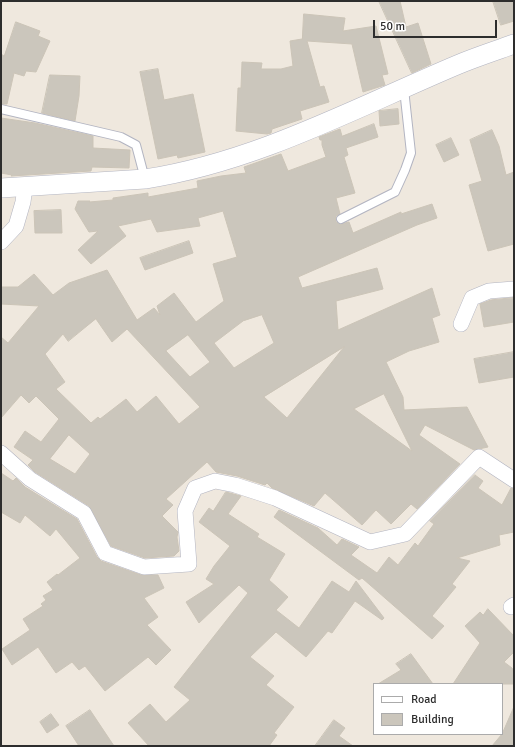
<!DOCTYPE html>
<html>
<head>
<meta charset="utf-8">
<style>
	body { margin:0 }
	#map { position:relative; width:515px; height:747px; overflow:hidden; background:#efe8de; font-family:Signika,sans-serif }
	canvas { display:block }
	.frame { position:absolute; inset:0; border:2px solid #2d2d2d; pointer-events:none }
	.legend { position:absolute; left:373px; top:683px; width:130px; height:52px; box-sizing:border-box; background:#fff; border:1px solid #ababab; margin:0; padding:5px 7px; list-style:none; font-size:12px; color:#2d2d2d }
	.legend li { display:flex; align-items:center; gap:8px; height:20px }
	.legend b { width:20px; border:1px solid #ababab }
	.scale { position:absolute; left:373px; top:20px; width:124px; height:18px; box-sizing:border-box; border:2px solid #2d2d2d; border-top:0; padding-left:5px; font-size:12px; line-height:14px; white-space:nowrap; color:#2d2d2d; -webkit-text-stroke:3px #fff; paint-order:stroke }
</style>
</head>
<body>
<div id="map">
<canvas width="515" height="747"></canvas>
<div class="frame"></div>
<ul class="legend">
<li><b style="height:5px;background:#fff"></b>Road</li>
<li><b style="height:11px;background:#cbc6bc"></b>Building</li>
</ul>
<div class="scale">50 m</div>
</div>
<script>
const ctx = document.querySelector('canvas').getContext('2d');
ctx.lineJoin = 'round';
function paint(path, color) { ctx.fillStyle = color; ctx.fill(path, 'evenodd'); }
function strokePath(path, color, width, dash) { ctx.strokeStyle = color; ctx.lineWidth = width; ctx.lineCap = dash ? 'butt' : 'round'; ctx.setLineDash(dash || []); ctx.stroke(path); }
const building = new Path2D(`
	M379,1H400L406,27L418,23L431,64L412,73Z
	M493,1H514V21L501,25Z
	M304,14L345,18L343,31L376,26L388,74L382,75L385,85L363,92L352,44L307,41L320,87L324,86L329,102L300,111L302,119L272,129L271,133L267,134L236,131L238,88H241L242,62L262,63L261,69H281L293,66L290,41L302,39Z
	M16,22L40,31L38,36L50,41L36,72L26,71L24,76L14,73L7,104H1V54L4,56Z
	M158,69L164,100L193,94L205,152L178,158L177,155L158,159L140,72Z
	M50,75L80,76L79,96L75,121L42,113Z
	M398,109L399,124L380,126L379,111Z
	M1,118L35,123L93,136V148L130,150L129,168L92,167L91,171L11,176L12,175L1,173Z
	M374,124L378,137L346,148L348,155L344,157L355,193L336,198L340,214L336,216V222L341,224L349,222L353,233L401,212V214L432,204L437,218L417,225L298,277L302,288L377,268L383,289L336,301L338,330L432,288L440,315L432,318L439,342L409,351L386,362L403,397L404,410L467,407L488,447L474,450L425,425L419,435L460,464L417,509L411,504L391,524L376,510L362,525L325,493L314,506L272,488L267,483L265,485L237,476L216,472L207,462L166,499L173,505L162,516L178,532L177,537L179,551L174,556L145,558L111,546L89,506L35,472L28,465L33,460L14,447L25,431L41,442L59,419L36,396L29,403L21,395L1,418V337L8,343L39,306L1,304V287H18L34,274L53,295L69,283L107,270L137,320L154,308L160,315L157,306L174,293L196,322L224,301L213,264L237,257L223,211L198,218L200,226L157,232L151,219L118,226L126,236L91,264L78,250L98,231L89,232L75,209L78,201H90L89,202L113,200V198L148,193V197L198,188L197,181L221,176L246,173L244,167L281,154L288,171L326,157L322,145V140H320L319,137L340,129L342,136ZM262,315L274,343L234,368L214,343L243,321ZM96,319L112,342L127,329L200,407L179,424L156,396L137,412L126,399L100,419L98,417L91,423L56,389L65,382L45,354L63,334L68,341ZM188,335L210,362L190,377L166,351ZM344,347L287,418L264,397ZM384,394L411,449L412,451L354,409ZM69,435L90,454L75,474L50,459Z
	M492,130L499,146L506,175L514,172V244L488,251L469,185L482,181L470,140Z
	M451,138L459,155L444,162L436,145Z
	M61,210L62,233H35L34,211Z
	M189,241L193,253L145,270L140,258Z
	M514,298V322L484,327L480,304L491,300Z
	M514,352V377L479,383L474,359Z
	M1,473L13,481L16,478L25,487L77,519L97,557L101,561L141,575H158L164,588L144,598L158,617L147,625L171,650L156,665L148,657L105,691L85,666L79,670L72,662L56,673L38,647L12,665L2,649L30,630L23,619L43,606L41,604L46,600L43,596L53,590L47,582L57,574L58,575L80,558L56,529L50,536L25,515L20,523L1,512Z
	M475,475L483,481L478,488L502,505L511,488L514,489V532L499,535L500,545L457,558L470,561L452,584L456,587L432,616L444,626L432,639L362,578L359,580L274,517L279,510L318,528L337,545L342,539L359,547L351,555L377,573L389,557L398,565L415,543L418,546L434,524L430,521Z
	M226,492L241,496L228,514L259,534L257,537L285,554L269,580L288,597L276,610L299,628L332,581L349,592L356,581L384,618L382,620L355,601L332,633L328,631L306,657L276,632L250,657L274,676L266,685L294,707L274,733L277,735L269,746H149L128,723L150,704L166,722L190,700L174,687L248,593L239,585L199,623L186,602L214,584L206,579L214,566L230,546L199,522L209,508L213,511Z
	M488,609L514,636V652L504,662L512,668L514,672V684H453L480,643L465,626L480,612L483,615Z
	M411,654L433,684H378L401,670L396,664Z
	M514,707V746H492L502,734Z
	M90,710L114,746H79L66,726Z
	M51,714L59,725L47,733L40,722Z
	M334,720L345,728L339,736L353,746H315Z`);
const service = new Path2D(`
	M1,109L121,137L136,145L145,179
	M341,219L395,192L405,170L411,153L404,89`);
const minor = new Path2D(`
	M1,242L16,226L23,202L25,187
	M461,324L472,298L489,291L514,289
	M1,453L30,479L84,513L105,553L144,567L189,564L185,511L195,488L215,481L235,485L275,498L370,542L405,534L479,457L514,480
	M511,607L514,605`);
const tertiary = new Path2D(`
	M1,188L145,179C256,162 355,108 457,65C476,57 495,51 514,44`);
paint(building, '#cbc6bc');
strokePath(building, '#cbc4b7', 1);
strokePath(service, '#b2b4c1', 10);
strokePath(minor, '#b2b4c1', 16);
strokePath(tertiary, '#b2b4c1', 20);
strokePath(service, '#fff', 8);
strokePath(minor, '#fff', 15);
strokePath(tertiary, '#fff', 19);
</script>
</body>
</html>
